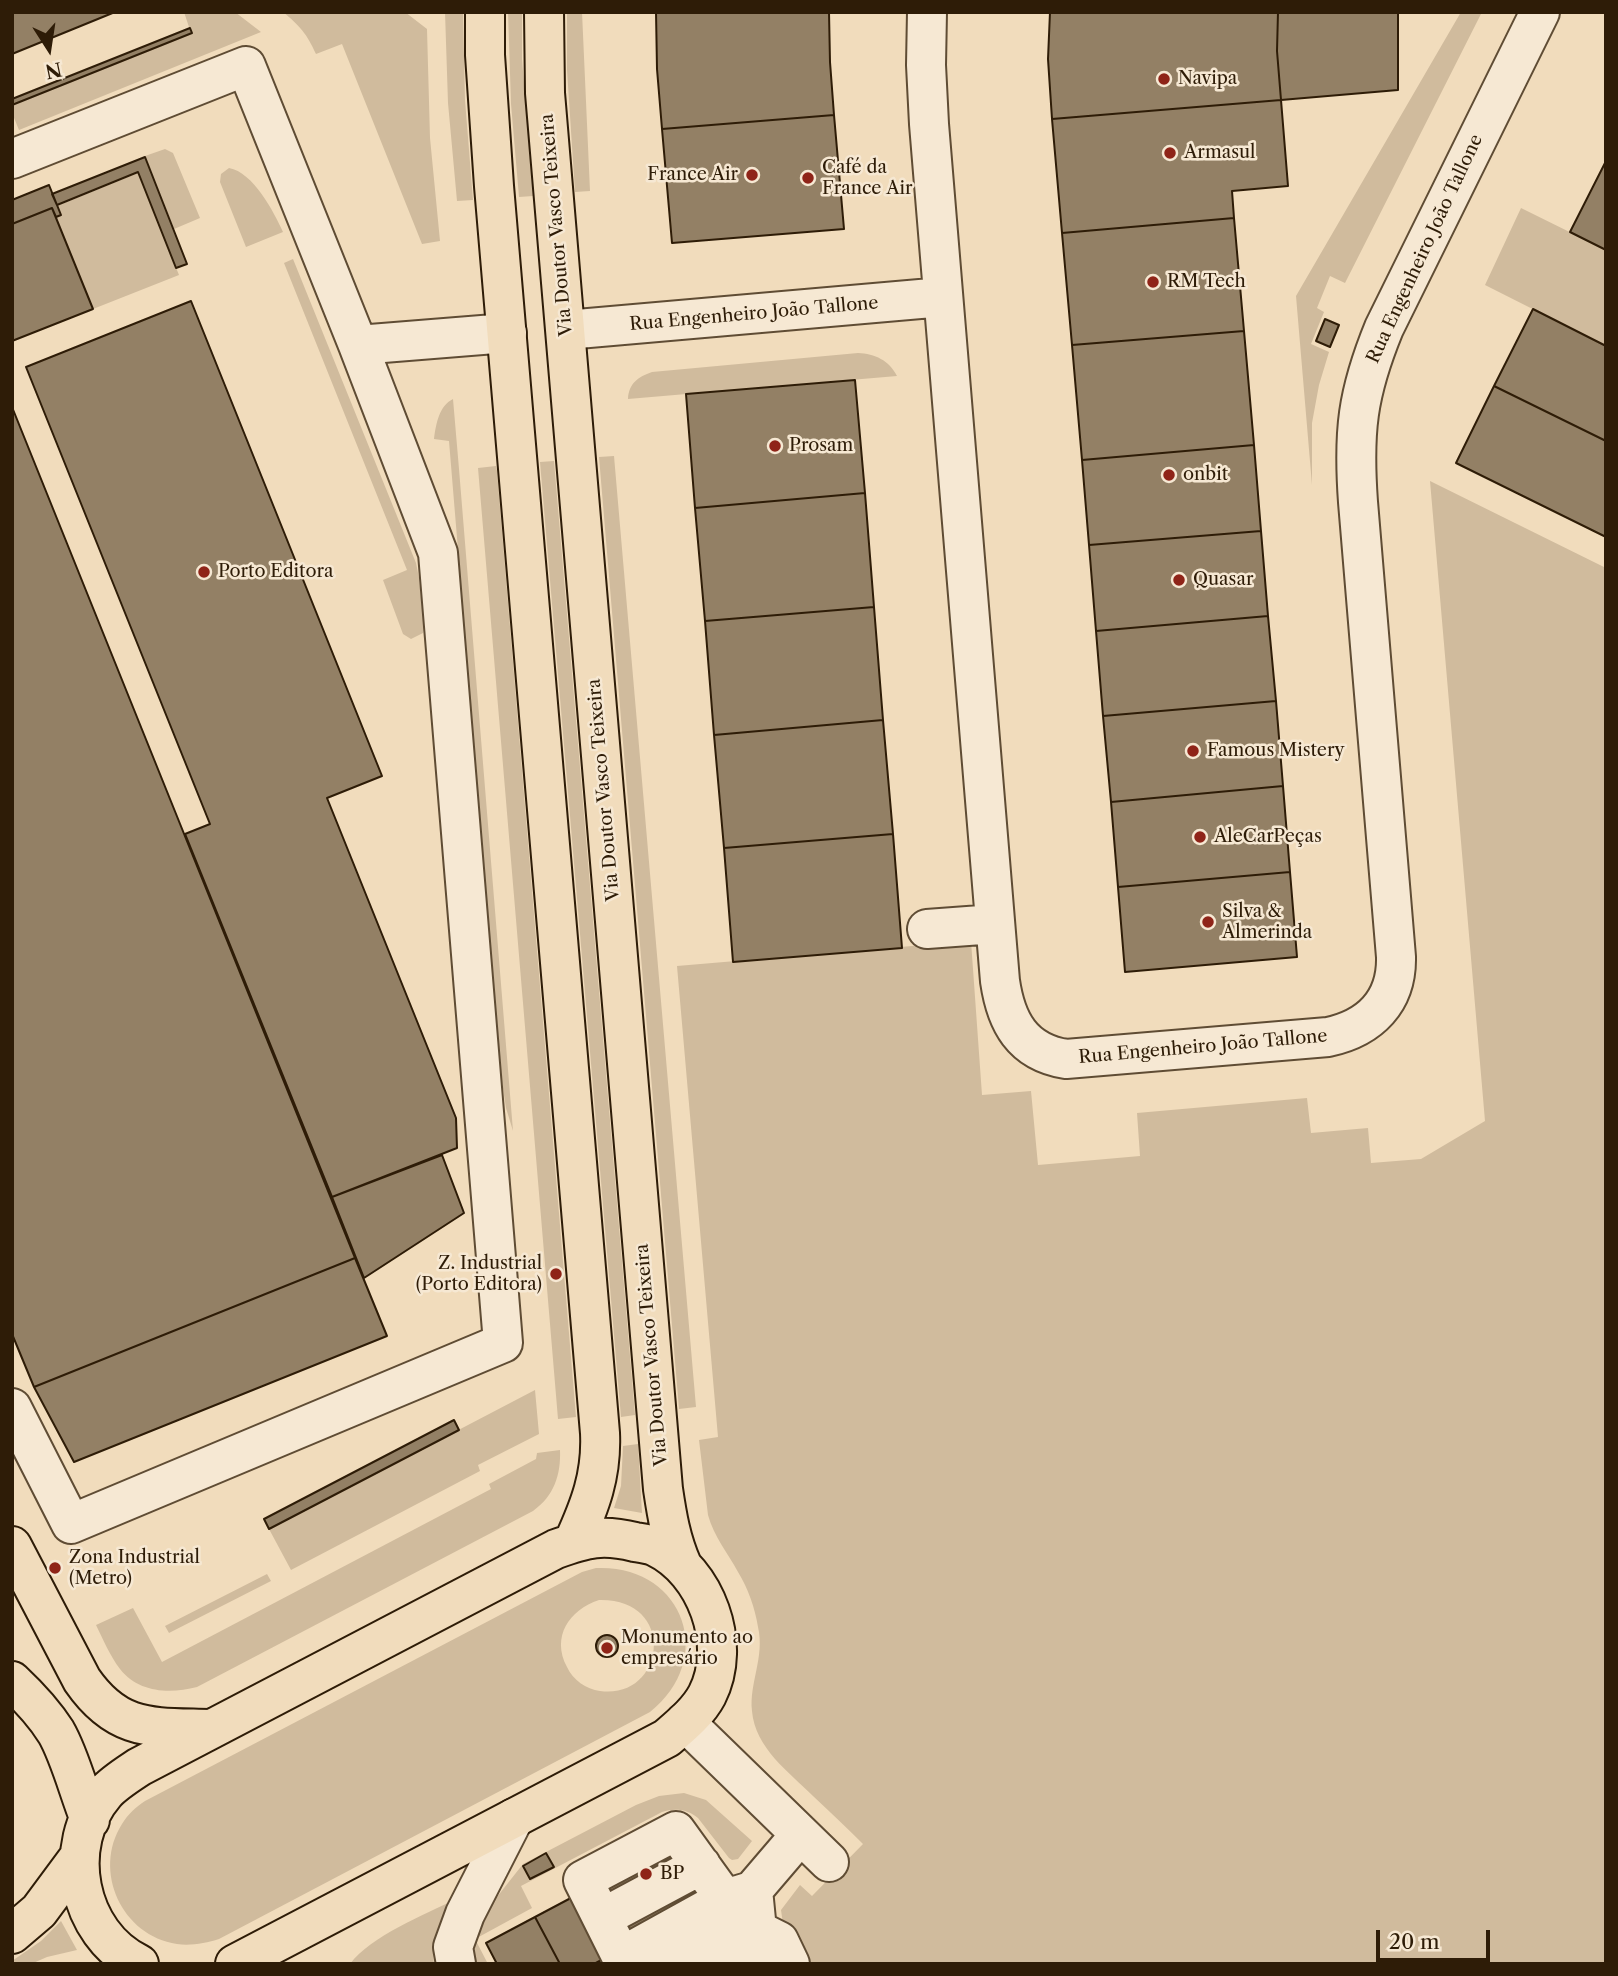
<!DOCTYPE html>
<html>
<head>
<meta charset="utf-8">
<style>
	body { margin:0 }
	#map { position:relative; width:1618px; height:1976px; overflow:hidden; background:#f1dcbc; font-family:"Libre Caslon Text",serif }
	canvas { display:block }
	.frame { position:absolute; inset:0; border:14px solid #2e1c07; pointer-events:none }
	.north { position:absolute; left:14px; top:14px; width:70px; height:70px; -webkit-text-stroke:5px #f6e8d3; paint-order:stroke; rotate:168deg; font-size:19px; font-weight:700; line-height:28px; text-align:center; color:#2e1c07 }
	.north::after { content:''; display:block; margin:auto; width:24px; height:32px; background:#2e1c07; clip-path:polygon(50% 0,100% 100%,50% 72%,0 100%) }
	.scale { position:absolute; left:1376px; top:1930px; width:114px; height:32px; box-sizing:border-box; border:4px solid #2e1c07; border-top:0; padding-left:9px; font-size:21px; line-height:24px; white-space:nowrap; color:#2e1c07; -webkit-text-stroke:5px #f6e8d3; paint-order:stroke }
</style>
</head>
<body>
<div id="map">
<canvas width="1618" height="1976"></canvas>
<div class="frame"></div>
<div class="north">N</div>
<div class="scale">20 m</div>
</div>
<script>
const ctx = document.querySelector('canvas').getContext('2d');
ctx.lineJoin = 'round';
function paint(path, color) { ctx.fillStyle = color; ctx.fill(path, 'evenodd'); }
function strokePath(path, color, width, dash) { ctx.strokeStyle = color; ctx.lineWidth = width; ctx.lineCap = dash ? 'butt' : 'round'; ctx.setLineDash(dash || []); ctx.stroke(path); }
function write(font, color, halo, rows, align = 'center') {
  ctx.font = font + ' "Libre Caslon Text",serif'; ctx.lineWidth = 5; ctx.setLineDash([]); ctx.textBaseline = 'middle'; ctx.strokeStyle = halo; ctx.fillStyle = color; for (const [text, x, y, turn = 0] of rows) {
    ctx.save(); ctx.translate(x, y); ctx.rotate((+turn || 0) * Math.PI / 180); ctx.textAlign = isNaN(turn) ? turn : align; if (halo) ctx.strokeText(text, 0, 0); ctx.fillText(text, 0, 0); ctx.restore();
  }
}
const green = new Path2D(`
	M184,12H235L261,32L19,130L12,113V105L191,33Z
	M283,12H405L427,29L430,138L440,241L422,244L342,44L316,54C307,34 300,26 283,12Z
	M445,12H463L465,100L473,200L457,201L448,103Z
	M508,12H522V59L533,196L519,197L511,104Z
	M567,12H582L590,191L575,192L567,70Z
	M1461,12H1482L1345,283L1330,276L1317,308L1324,312L1311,344L1329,352L1319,385L1312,423V485L1296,296Z
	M165,149L173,153L200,218L174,229L145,156Z
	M229,168C253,172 274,212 283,232L246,247L220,182L221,174Z
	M138,173L179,275L93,309L52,208Z
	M1521,208L1606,250V346L1485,285Z
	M293,259L416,563L419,578L424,628L423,633L411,639L403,634L383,580L407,570L284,263Z
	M858,353C875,354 889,360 897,376L628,399C629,383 638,377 652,372Z
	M453,399L459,469L513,1131L506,1108L502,1082L449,441L434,439C436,424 439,406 453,399Z
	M614,456L696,1407L679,1409L599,457Z
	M554,461L635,1415L621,1417L540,462Z
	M496,466L497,471L576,1417L558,1419L478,468Z
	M1430,481L1606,568V1964H803L783,1924L781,1910L800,1885L812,1896L863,1844C847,1828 830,1812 813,1796C789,1772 755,1748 752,1711C749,1683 765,1657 758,1627C755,1608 748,1588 738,1572C728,1553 714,1537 708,1515L699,1440L718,1437L677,966L971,941L982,1095L1031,1091L1038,1165L1140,1156L1137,1113L1307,1098L1311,1133L1368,1128L1371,1163L1421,1159L1485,1121Z
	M535,1390L539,1434L478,1465L480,1471L291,1570L269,1529Z
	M638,1444L642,1513L614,1508L621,1486L623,1446Z
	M560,1450C561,1475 554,1496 533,1511L197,1687C170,1694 139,1693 120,1669C110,1656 103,1639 96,1625L133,1608L162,1662L491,1489L489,1484L536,1459L537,1453Z
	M596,1568C683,1564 718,1658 650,1712L219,1939C206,1943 191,1946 177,1944C122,1936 92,1871 122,1824C128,1814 136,1807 145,1801L582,1572ZM599,1600C678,1598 666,1700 600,1691C586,1689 573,1680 567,1667C551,1637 569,1610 599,1600Z
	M267,1574L271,1581L169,1633L165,1626Z
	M684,1793L706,1800L752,1841L738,1859L732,1860L729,1858L698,1818C687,1809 675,1808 662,1812L521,1886L532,1908L475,1939L488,1964H476L474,1950L478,1929L489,1907L523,1864L636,1805L659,1796ZM547,1853L554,1867L529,1879L523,1866Z
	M456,1899C442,1920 431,1938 434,1964H350C371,1936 424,1915 456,1899Z
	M61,1921L77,1950L47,1957L31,1964H12V1961L41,1941Z`);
const building = new Path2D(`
	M12,12H115L12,54Z
	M656,12H829L830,62L834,115L662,129L657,69Z
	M1050,12H1278L1277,51L1281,100L1052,119L1048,59Z
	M1278,12H1398V90L1281,100L1277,51Z
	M190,28L192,33L12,105V99Z
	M1281,100L1288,186L1232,191L1234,218L1062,233L1052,119Z
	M834,115L844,229L672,243L662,129Z
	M145,157L187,264L176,268L138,172L57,205L52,194Z
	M1606,161V250L1570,232Z
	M49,185L61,215L56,217L52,208L12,224V200Z
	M52,208L93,309L12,341V224Z
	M1234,218L1244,331L1072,345L1062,233Z
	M191,301L382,776L327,798L456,1118L457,1148L332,1197L185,834L210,824L26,367Z
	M1533,309L1606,346V441L1494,386Z
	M1325,319L1339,325L1330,347L1316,341Z
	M1244,331L1254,445L1082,460L1072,345Z
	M855,380L865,493L695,508L686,394Z
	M1494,386L1606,441V537L1456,463Z
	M12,407L355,1258L34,1387L12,1334Z
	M1254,445L1261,531L1089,545L1082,460Z
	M865,493L874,607L705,621L695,508Z
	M1261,531L1268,616L1096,631L1089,545Z
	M874,607L883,720L714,735L705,621Z
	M1268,616L1276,701L1103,716L1096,631Z
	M1276,701L1283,786L1111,802L1103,716Z
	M883,720L893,834L724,848L714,735Z
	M1283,786L1290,872L1118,887L1111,802Z
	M893,834L902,948L733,962L724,848Z
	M1290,872L1297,957L1125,972L1118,887Z
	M442,1155L464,1213L364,1278L332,1197Z
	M355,1258L387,1336L74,1462L34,1387Z
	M454,1420L459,1430L269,1529L264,1519Z
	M596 1646a11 11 0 1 1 22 0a11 11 0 1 1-22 0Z
	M653,1830L717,1950L691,1964H644L633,1943L594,1964H560L535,1917L601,1882Z
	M546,1853L554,1867L530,1879L523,1866Z
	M535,1917L560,1964H497L486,1943Z`);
const minor = new Path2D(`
	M927,12L926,65L929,124L1000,981C1006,1022 1022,1052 1066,1059L1328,1037C1370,1028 1397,1001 1396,957L1358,502C1353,432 1357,394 1384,328L1540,12
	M12,159L246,66L358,345L438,553L503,1343L71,1524L12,1408
	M566,330L943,297
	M358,345L507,333
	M927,929L995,924
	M685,1722L829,1862
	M602,1918L701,1865
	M756,1955L754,1952L757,1930L779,1941L790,1964
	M622,1956L725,1899L748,1892
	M456,1964L453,1947L465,1914L514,1818
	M625,1964L583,1880L676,1831L725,1899
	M668,1964L735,1927
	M713,1964L728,1956L757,1930L753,1890L800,1835`);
const major = new Path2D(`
	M485,12V55L494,186L600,1433C602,1475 590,1506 573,1543
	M544,12L545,93L663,1489C667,1516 671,1540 682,1565
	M12,1546L82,1680C118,1732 152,1727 210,1729
	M12,1681C28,1696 44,1713 56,1732C70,1756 79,1793 90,1820
	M12,1934L39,1911L79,1857
	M139,1964C77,1934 60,1845 105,1793C114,1783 127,1775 139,1767L556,1549C587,1538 602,1534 635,1542C641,1543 650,1544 656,1547C706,1571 733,1644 707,1695C698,1712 682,1725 667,1738L235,1964`);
const markers = [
	[1164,79,7,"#8f2418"],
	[1170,153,7,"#8f2418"],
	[752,175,7,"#8f2418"],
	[808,178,7,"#8f2418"],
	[1153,282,7,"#8f2418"],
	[775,446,7,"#8f2418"],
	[1169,475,7,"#8f2418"],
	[204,572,7,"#8f2418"],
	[1179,580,7,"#8f2418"],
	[1193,751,7,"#8f2418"],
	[1200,837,7,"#8f2418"],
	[1208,922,7,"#8f2418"],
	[556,1274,7,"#8f2418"],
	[55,1568,7,"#8f2418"],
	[607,1648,7,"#8f2418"],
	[646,1874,7,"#8f2418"]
];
const poiNames = [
	["Navipa",1178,79],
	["Armasul",1184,153],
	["Café da",822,168],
	["France Air",822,189],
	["France Air",738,175,"right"],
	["RM Tech",1167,282],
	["Prosam",789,446],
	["onbit",1183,475],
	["Porto Editora",218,572],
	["Quasar",1193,580],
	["Famous Mistery",1207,751],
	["AleCarPeças",1214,837],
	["Silva &",1222,912],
	["Almerinda",1222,933],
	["Z. Industrial",542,1264,"right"],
	["(Porto Editora)",542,1285,"right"],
	["Zona Industrial",69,1558],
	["(Metro)",69,1579],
	["Monumento ao",621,1638],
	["empresário",621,1659],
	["BP",660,1874]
];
const streetNames = [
	["Via Doutor Vasco Teixeira",557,225,-95],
	["Rua Engenheiro João Tallone",1425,249,-65],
	["Rua Engenheiro João Tallone",754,314,-5],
	["Via Doutor Vasco Teixeira",604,790,-95],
	["Rua Engenheiro João Tallone",1203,1047,-5],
	["Via Doutor Vasco Teixeira",652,1355,-95]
];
paint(green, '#d0bb9d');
paint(building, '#938065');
strokePath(building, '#2e1c07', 2);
strokePath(minor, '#5f4c34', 42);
strokePath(major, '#2e1c07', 42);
strokePath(minor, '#f6e8d3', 38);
strokePath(major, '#f1dcbc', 38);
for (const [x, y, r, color] of markers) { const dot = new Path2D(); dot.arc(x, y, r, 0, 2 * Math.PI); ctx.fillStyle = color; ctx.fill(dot); strokePath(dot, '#f6e8d3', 2.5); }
write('18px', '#2e1c07', '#f6e8d3', poiNames, 'left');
write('18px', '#2e1c07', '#f6e8d3', streetNames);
</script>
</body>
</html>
